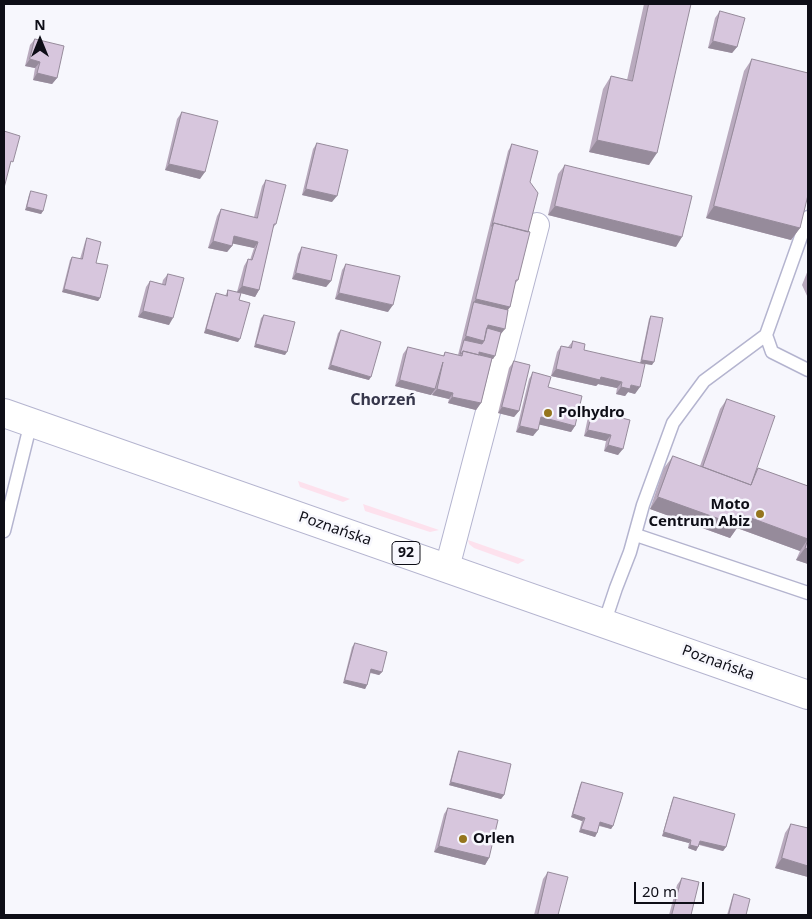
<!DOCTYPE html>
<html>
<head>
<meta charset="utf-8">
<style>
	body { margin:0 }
	#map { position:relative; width:812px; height:919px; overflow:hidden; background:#f7f7fd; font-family:"Noto Sans",sans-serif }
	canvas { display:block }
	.frame { position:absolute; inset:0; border:5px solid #0e0e17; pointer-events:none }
	.north { position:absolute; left:15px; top:15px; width:50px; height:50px; -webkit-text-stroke:4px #f7f7fd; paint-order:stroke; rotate:0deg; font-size:14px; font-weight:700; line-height:20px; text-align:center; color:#0e0e17 }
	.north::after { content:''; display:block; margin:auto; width:18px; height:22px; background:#0e0e17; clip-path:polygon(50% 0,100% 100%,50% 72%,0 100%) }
	.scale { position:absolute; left:634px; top:882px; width:70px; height:22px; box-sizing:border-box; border:2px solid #0e0e17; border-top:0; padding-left:6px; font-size:15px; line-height:18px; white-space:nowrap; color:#0e0e17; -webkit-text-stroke:4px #f7f7fd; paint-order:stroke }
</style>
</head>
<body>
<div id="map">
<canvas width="812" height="919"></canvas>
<div class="frame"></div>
<div class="north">N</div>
<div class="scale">20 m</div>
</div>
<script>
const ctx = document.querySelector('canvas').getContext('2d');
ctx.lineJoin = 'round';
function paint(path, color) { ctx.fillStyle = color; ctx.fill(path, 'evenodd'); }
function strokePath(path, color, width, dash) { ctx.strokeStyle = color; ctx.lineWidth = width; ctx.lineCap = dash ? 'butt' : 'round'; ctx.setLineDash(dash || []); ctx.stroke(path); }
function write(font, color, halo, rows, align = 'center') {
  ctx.font = font + ' "Noto Sans",sans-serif'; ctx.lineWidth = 5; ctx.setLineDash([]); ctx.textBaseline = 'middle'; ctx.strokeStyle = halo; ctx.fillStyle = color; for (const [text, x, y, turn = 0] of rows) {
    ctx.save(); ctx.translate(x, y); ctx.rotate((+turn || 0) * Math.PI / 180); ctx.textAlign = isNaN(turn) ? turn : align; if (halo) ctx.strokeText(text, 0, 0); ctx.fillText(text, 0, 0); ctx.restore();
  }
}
const green = new Path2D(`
	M298,481L350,499L343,502L300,487Z
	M363,504L439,530L430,532L365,511Z
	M468,540L525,560L518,564L474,548L469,544Z`);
const service = new Path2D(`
	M808,217L766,335L772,352L808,370
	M4,531L31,422
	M636,535L808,593
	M604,624L616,588L630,552L643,505L673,423L704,381L766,335`);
const minor = new Path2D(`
	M447,568L537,225`);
const primary = new Path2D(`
	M4,413L808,695`);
const wall = new Path2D(`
	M644,4H691L649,165L589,152L603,89L611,76L627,80Z
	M720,11L737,47L732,53L708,48L715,18Z
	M35,39L57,78L52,84L33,80L35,68L25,66L30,45Z
	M752,59L800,228L791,240L706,218L744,71Z
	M182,112L200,179L165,170L177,119Z
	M317,143L332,202L302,195L313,149Z
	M512,144L530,182L528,232L518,280L515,284L510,307L508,310L493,359H492L481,403L476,410L448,403L449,399L432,395L433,393L431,395L395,386L403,354L408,347L443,356L445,352L458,355L508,151Z
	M565,165L676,247L548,215L558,174Z
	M266,180L276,224L273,228L259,290L255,297L241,293L239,300L238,342L204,333L214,297L216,293L225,296L228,290L237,292L244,266L248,259L250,260L254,248L233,243L232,246L227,252L208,248L217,216L221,209L254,217L262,186Z
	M31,191L43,211L41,214L25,210L29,195Z
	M87,238L96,263L100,298L98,301L62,292L70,260L72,257L80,259L85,242Z
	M302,247L331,281L326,287L292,279L298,254Z
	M346,264L388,312L335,299L342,270Z
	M808,270V298L802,285Z
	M168,274L169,325L138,317L146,287L150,281L162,284L163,280Z
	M264,315L285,355L254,347L261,318Z
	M651,316L652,365L640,363L649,319Z
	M341,330L369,380L328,369L338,333Z
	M573,341L584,350L635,394L628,392L625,396L616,394L617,388L598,384L596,386L551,376L557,352L561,346L568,347Z
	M514,361L519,411L514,417L498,413L509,368Z
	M533,372L548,387L575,426L571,432L539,424L533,436L516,432L529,379Z
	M727,399L756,470L758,468L808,486V564L796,560L800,551L737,528L730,538L650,509L664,468L673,456L700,466L720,409Z
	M593,411L630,420L618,455L604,451L606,441L584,436L588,417Z
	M355,643L382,672L379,675L370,673L367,685L365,689L343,683L352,647Z
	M459,751L504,795L501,799L449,785L457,754Z
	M582,782L613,826L611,829L599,826L597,833L595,837L579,832L582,821L571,817L580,785Z
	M674,797L726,847L723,851L699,845L696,851L688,848L689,843L662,836L672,801Z
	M448,808L489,858L485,865L434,852L444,814Z
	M791,824L808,828V877L775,868L785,833Z
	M548,872L558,915H534L543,879Z
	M682,878L691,915H669L677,885Z
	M734,894L746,915H727L732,898Z`);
const shadedWall = new Path2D(`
	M713,41L737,47L732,53L708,48Z
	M30,59L40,62L35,68L25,66Z
	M37,73L57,78L52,84L33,80Z
	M597,140L657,153L649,165L589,152Z
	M169,164L205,172L200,179L165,170Z
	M306,189L337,196L332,202L302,195Z
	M555,206L682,237L676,247L548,215Z
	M714,206L800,228L791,240L706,218Z
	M27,207L43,211L41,214L25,210Z
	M234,236L258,242L254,248L230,243Z
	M213,241L232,246L227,252L208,248Z
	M296,273L331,281L326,287L292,279Z
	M242,286L259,290L255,297L237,292Z
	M64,289L100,298L98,301L62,292Z
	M339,293L393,305L388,312L335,299Z
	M476,299L510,307L503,316L474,302Z
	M143,311L173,318L169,325L138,317Z
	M488,325L505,329L500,335L485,331Z
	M206,329L240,339L238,342L204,333Z
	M466,336L484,341L479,347L464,340Z
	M256,344L287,352L285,355L254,347Z
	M479,352L495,356L493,359L477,355Z
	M642,360L654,362L652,365L640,363Z
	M331,365L371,377L369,380L328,369Z
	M556,369L601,377L622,382L617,388L598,384L596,386L551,376Z
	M400,380L435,389L431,395L395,386Z
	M631,385L640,387L635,394L628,392L625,396L616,394L621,387Z
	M437,389L453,393L449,399L432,395Z
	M452,397L481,403L476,410L448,403Z
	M502,407L519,411L514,417L498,413Z
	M541,417L575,426L571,432L537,424Z
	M520,426L538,430L533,436L516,432Z
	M588,430L611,435L606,441L584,436Z
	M608,445L623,449L618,455L604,451Z
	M658,497L743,515L808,539L800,551L737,528L730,538L650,509Z
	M805,548L808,549V564L796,560Z
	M371,669L382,672L379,675L369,672Z
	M345,680L367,685L365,689L343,683Z
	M451,782L504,795L501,799L449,785Z
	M573,814L585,818L582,821L571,817Z
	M600,822L613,826L611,829L598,825Z
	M581,829L597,833L595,837L579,832Z
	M664,832L691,840L689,843L662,836Z
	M700,841L726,847L723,851L698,844Z
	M690,845L698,847L696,851L688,848Z
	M439,846L489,858L485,865L434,852Z
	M782,858L808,866V877L775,868Z`);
const building = new Path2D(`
	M649,4H691L657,153L597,140L611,76L632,81Z
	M720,11L745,18L737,47L713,41Z
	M35,39L64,46L57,78L37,73L40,62L30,59Z
	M752,59L808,73V195L800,228L714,206Z
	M182,112L218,121L205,172L169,164Z
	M4,131L20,136L13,162L11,161L4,188Z
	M317,143L348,150L337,196L306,189Z
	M512,144L538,151L530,182L538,193L528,232L494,223L492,226Z
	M565,165L692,196L682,237L555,206Z
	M266,180L286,185L276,224H274L259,290L242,286L248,259L252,260L258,242L234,236L232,246L213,241L221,209L257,218Z
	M31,191L47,195L43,211L27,207Z
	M494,223L530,232L518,280H516L510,307L476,299Z
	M87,238L101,242L96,263L108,265L100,298L64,289L72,257L82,259Z
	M302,247L337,255L331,281L296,273Z
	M346,264L400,276L393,305L339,293Z
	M168,274L184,278L173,318L143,311L150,281L165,285Z
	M228,290L241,293L239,300L250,303L240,339L206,329L216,293L227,296Z
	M474,302L508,310L505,329L488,325L484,341L466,336Z
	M264,315L295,322L287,352L256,344Z
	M651,316L663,318L654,362L642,360Z
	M487,328L501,332L495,356L479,352V355L463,351L461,354H460L464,340L482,344L484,341Z
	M341,330L381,342L371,377L331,365Z
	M573,341L585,344L584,350L645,364L640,387L631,385L630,389L621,387L622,382L601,377L600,380L556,369L561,346L571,348Z
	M408,347L444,356L445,352L462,356L463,351L492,358L481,403L452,397L453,393L437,389L443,362L435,389L400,380Z
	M514,361L530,365L519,411L502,407Z
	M533,372L551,377L548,387L582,396L575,426L541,417L538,430L520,426Z
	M727,399L775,416L751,485L703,467Z
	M593,411L630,420L623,449L608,445L611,435L588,430Z
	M673,456L751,485L758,468L808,486V549L805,548L808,539L743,515L739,526L658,497Z
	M355,643L387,652L382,672L371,669L367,685L345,680Z
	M459,751L511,764L504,795L451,782Z
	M582,782L623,793L613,826L600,822L597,833L581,829L585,818L573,814Z
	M674,797L735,814L726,847L700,841L698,847L690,845L691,840L664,832Z
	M448,808L498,820L489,858L439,846Z
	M791,824L808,828V866L782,858Z
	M548,872L568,877L558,915H538Z
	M682,878L699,882L691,915H672Z
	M734,894L750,899L746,915H729Z`);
const markers = [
	[548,413,5,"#95751d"],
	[760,514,5,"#95751d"],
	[463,839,5,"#95751d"]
];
const shields = [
	[406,553,28]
];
const shieldNames = [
	["92",406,553]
];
const poiNames = [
	["Polhydro",558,413],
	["Moto",750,505,"right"],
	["Centrum Abiz",750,522,"right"],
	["Orlen",473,839]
];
const streetNames = [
	["Poznańska",335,529,19],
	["Poznańska",718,663,20]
];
const neighbourhoodNames = [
	["Chorzeń",383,400]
];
paint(green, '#fde1ed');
strokePath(service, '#b4b4cf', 15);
strokePath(minor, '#b4b4cf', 26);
strokePath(primary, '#b4b4cf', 30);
strokePath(service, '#fff', 12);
strokePath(minor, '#fff', 24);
strokePath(primary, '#fff', 28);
paint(wall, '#b9aabe');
paint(shadedWall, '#968b9b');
paint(building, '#d7c6dd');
strokePath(building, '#968b9b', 1);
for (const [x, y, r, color] of markers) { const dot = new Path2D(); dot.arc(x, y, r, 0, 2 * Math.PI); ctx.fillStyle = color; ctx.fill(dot); strokePath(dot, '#f7f7fd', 2); }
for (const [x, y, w] of shields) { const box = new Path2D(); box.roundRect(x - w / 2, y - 11.5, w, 23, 4); ctx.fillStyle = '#f7f7fd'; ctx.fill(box); strokePath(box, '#0e0e17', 1); }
write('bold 14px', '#0e0e17', null, shieldNames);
write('bold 15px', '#0e0e17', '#f7f7fd', poiNames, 'left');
write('15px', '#0e0e17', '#f7f7fd', streetNames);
write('bold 16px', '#36364b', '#f7f7fd', neighbourhoodNames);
</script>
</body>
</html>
